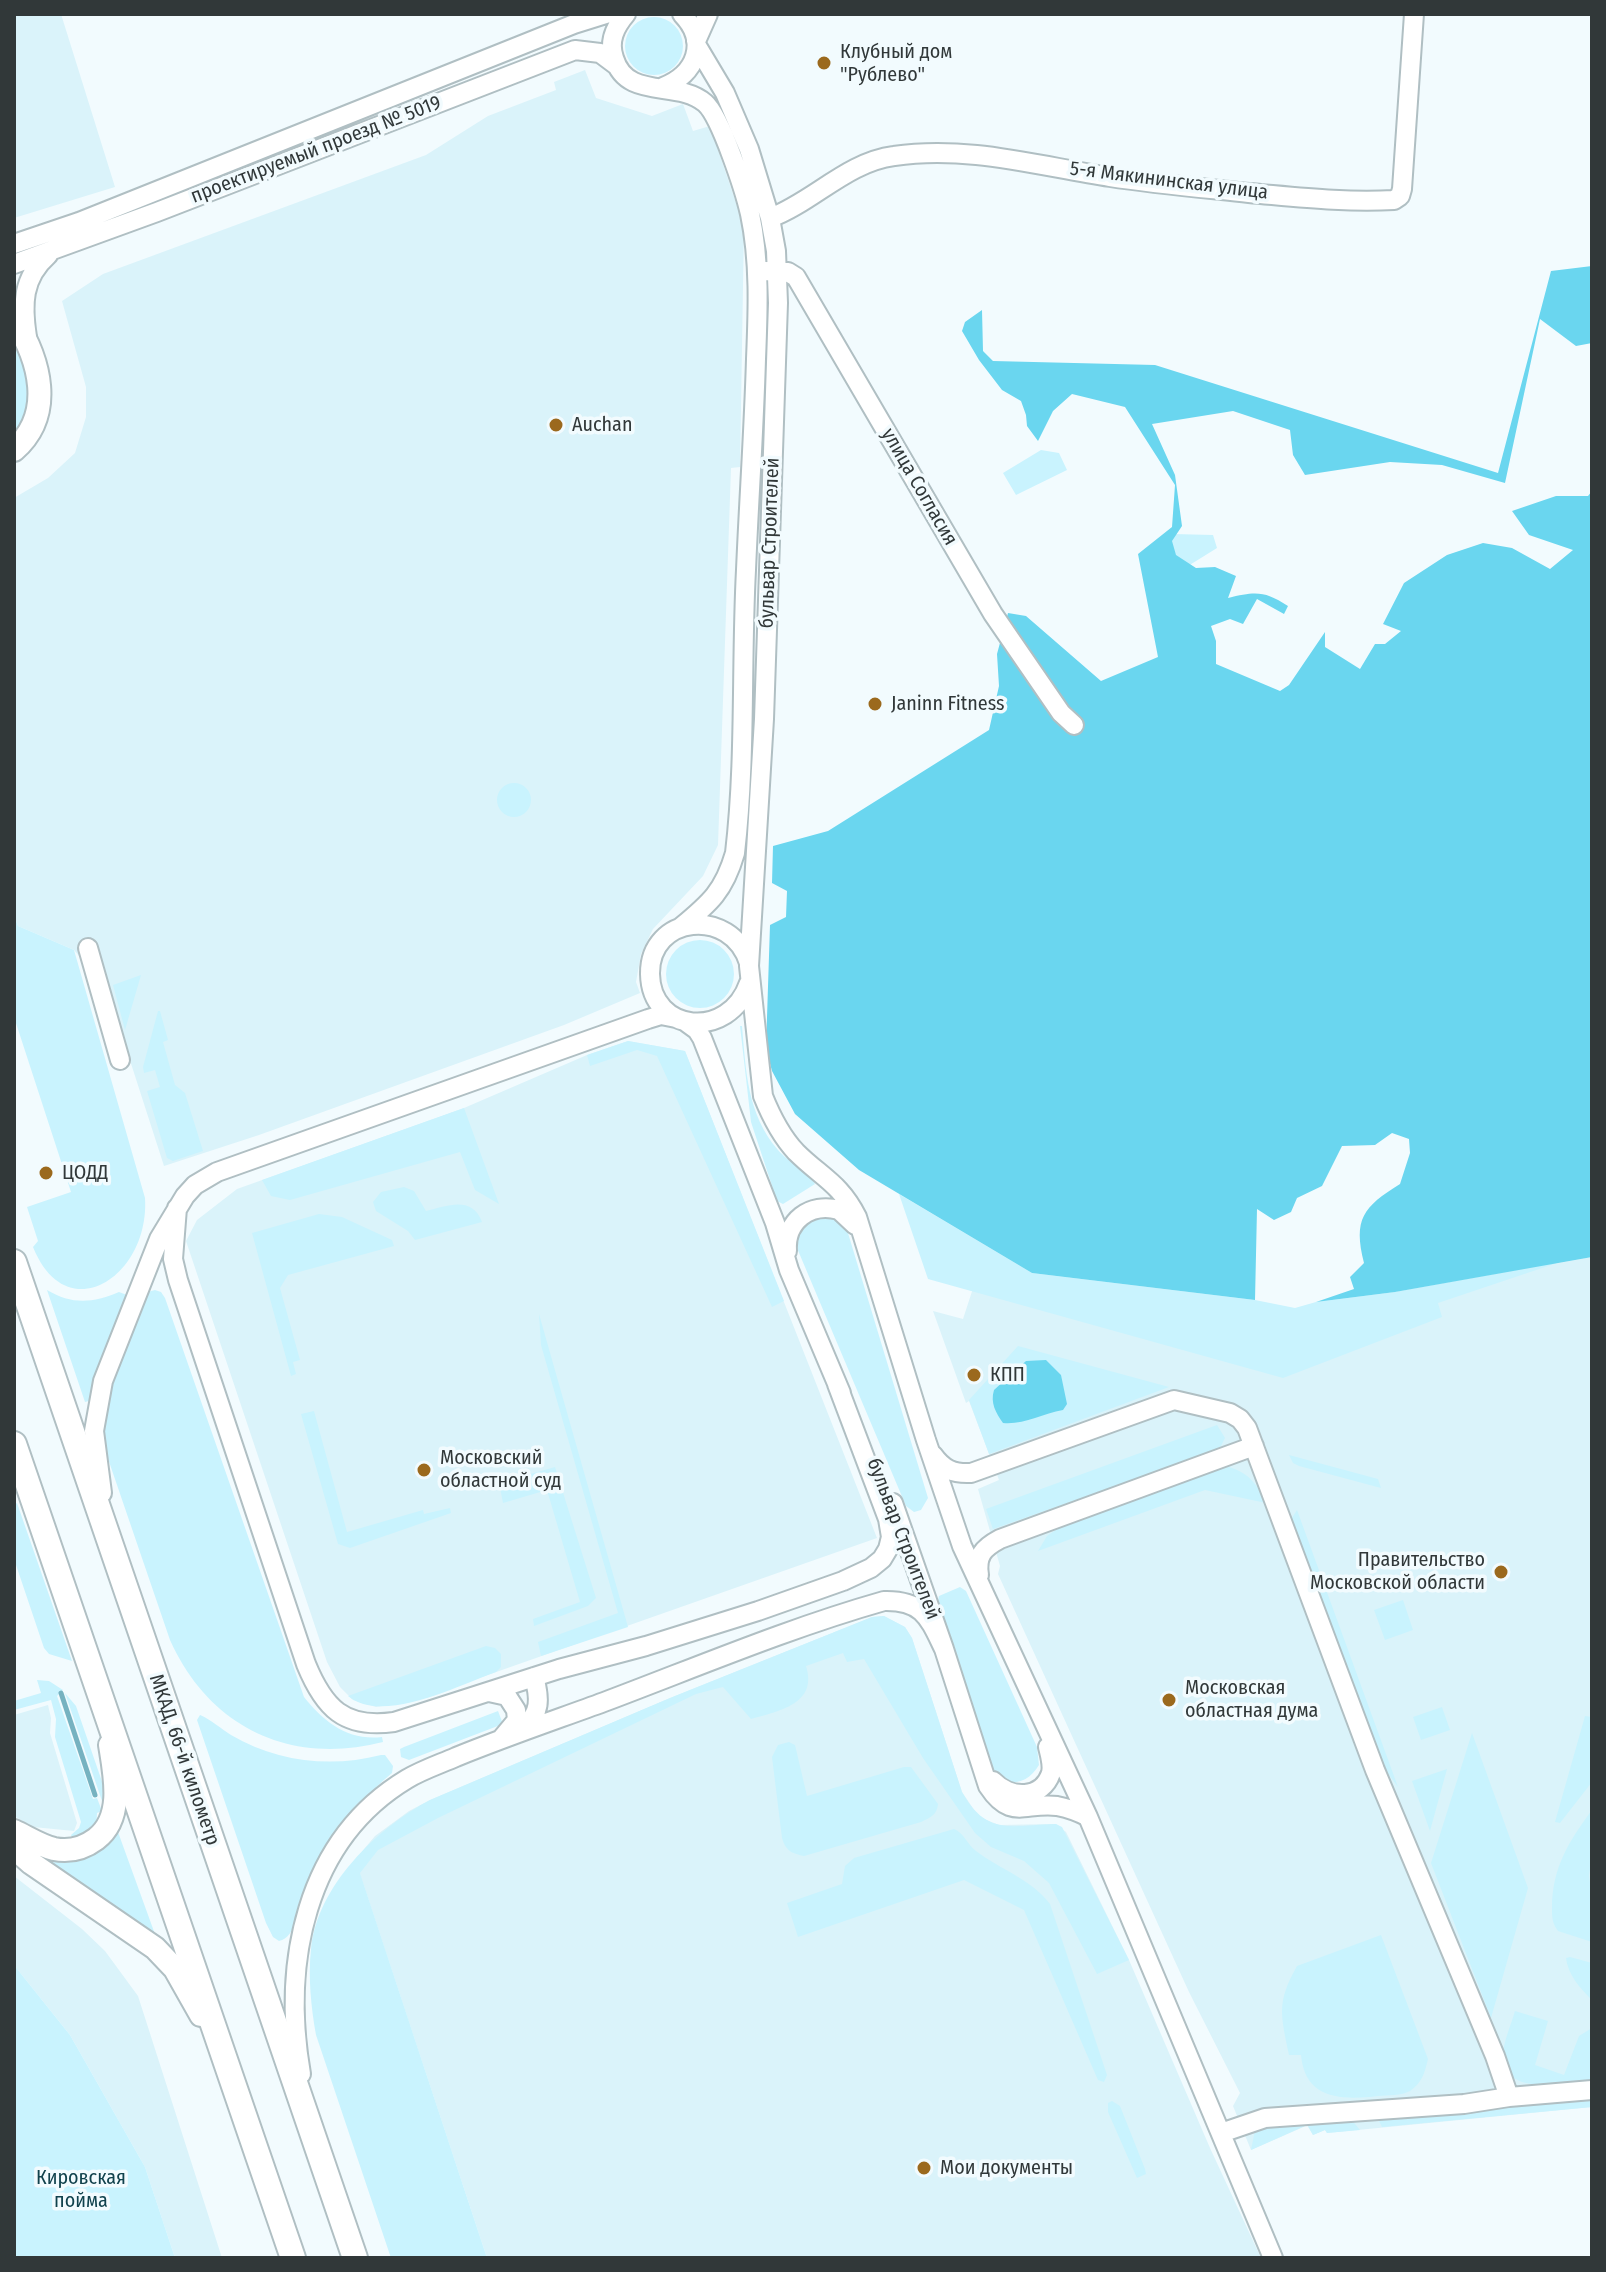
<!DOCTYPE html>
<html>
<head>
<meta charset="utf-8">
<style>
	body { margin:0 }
	#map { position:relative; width:1606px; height:2272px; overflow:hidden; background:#f2fbfe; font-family:"Fira Sans Condensed",sans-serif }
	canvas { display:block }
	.frame { position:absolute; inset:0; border:16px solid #313839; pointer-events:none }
</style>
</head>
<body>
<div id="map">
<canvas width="1606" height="2272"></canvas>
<div class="frame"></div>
</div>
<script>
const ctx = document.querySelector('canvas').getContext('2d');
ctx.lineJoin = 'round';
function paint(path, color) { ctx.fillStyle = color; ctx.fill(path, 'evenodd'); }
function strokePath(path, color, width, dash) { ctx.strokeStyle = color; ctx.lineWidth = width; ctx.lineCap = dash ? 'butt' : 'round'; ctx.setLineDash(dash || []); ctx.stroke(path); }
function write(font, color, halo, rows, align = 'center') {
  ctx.font = font + ' "Fira Sans Condensed",sans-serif'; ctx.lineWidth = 7; ctx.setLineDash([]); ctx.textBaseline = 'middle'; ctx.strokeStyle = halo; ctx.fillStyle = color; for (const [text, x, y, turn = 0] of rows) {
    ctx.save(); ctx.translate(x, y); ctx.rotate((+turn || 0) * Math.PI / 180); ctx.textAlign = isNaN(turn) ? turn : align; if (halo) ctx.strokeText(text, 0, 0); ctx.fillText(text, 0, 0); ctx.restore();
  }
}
const built = new Path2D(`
	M14,14H61L115,187L14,218Z
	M585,70L596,98L652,116L683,104L693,131L710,126L744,226L740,467L731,468L718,845L703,876L653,929L641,954L636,982L640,993L564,1025L259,1135L164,1166L97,958L84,962L74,950L18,926L14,915V498L48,478L75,453L86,417V387L62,301L103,274L426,155L488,116L556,90L554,82Z
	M628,1041L685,1051L877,1538L411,1702L376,1707L353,1700L340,1687L327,1662L186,1241L197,1220L237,1189L464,1108L587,1055Z
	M1592,1257V2107L1327,2133L1325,2130L1313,2135L1308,2125L1251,2150L1233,2106L1240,2093L1189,1992L998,1574L1000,1566L978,1489L999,1480L969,1401L966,1403L933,1311L963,1319L978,1273L1283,1320L1327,1304Z
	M884,1616L905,1627L912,1638L962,1792L979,1817L999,1825L1056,1824L1066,1832L1129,1960L1210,2148L1261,2258H487L360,1874L349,1867L375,1836L409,1811L430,1800L670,1698L872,1617Z
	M48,1705L51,1718L50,1733L77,1823L74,1831L33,1827L14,1816V1715Z
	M14,1876L82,1929L105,1951L138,1996L222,2258H175L145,2167L70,2035L14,1965Z`);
const green = new Path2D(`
	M625 46a29 29 0 1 1 58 0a29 29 0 1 1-58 0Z
	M14,339C29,376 35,404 14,439Z
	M1041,450L1059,453L1067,470L1016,495L1003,473Z
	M1173,534L1213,535L1217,548L1180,571L1163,545Z
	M497 800a17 17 0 1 1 34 0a17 17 0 1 1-34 0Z
	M14,915L18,926L74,950L145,1198C150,1276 67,1331 33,1247L38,1241L27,1207L71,1192L14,1017Z
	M666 974a34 34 0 1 1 68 0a34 34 0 1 1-68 0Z
	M141,975L125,1030L113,985Z
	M158,1011H160L168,1040L163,1042L175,1085L185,1093L203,1151L173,1161L167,1158L147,1091L160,1087L155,1070L144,1073L143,1067Z
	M740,1026H742C746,1071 747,1114 778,1150C788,1162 808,1171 815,1184L783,1204L777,1201L751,1122Z
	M628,1041L685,1051L784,1301L772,1307L657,1056L637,1050L590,1066L587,1055Z
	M464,1108L499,1204L475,1190L460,1152L290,1200L271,1196L262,1180Z
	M404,1187L414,1191L426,1211C447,1206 472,1195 482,1222L415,1240L408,1231L376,1211L373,1202L381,1192Z
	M899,1194L1032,1273L1255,1300L1295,1308L1316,1302L1395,1292L1560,1262L1438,1303L1442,1317L1283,1378L928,1279Z
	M319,1214L342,1217L392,1240L394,1246L288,1275L280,1288L300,1360L293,1362L296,1374L291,1376L252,1233Z
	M830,1214L841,1220L848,1233L928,1498L921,1510L914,1512L906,1506L794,1241L804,1221Z
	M47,1290C72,1305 93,1303 119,1292L127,1295L128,1301L95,1379L89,1401L85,1402Z
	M155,1290L161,1292L165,1298L304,1697C324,1722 348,1741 382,1737L383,1742C290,1766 209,1727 170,1640L103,1444L101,1404L144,1293Z
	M539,1314L628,1627L541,1656L538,1642L618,1613L541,1345Z
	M1018,1346L1169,1387L989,1454L969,1400Z
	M314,1411L347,1532L423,1510L424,1514L450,1508L451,1513L350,1548L338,1544L301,1414Z
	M1217,1425L1225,1438L1221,1446L1213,1452L993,1529L986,1509Z
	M1289,1455L1378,1479L1381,1488L1299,1466L1293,1463Z
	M555,1467L596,1598L588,1606L534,1626L533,1619L580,1602L547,1490L503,1503L499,1483Z
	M1229,1467C1249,1473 1257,1484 1266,1503L1205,1490L1038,1551L1047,1536L1063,1525L1216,1468Z
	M17,1503L72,1661L49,1654L44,1648L14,1559V1505Z
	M1297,1510L1398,1787L1381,1764L1293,1527L1292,1518Z
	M960,1587L966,1591L1037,1747L1039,1765C1031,1778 1022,1783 1006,1783L992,1768L937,1604L939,1596Z
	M1403,1600L1413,1630L1385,1640L1374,1610Z
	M884,1616L905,1627L912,1638L962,1792C987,1837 1012,1825 1056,1824L1062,1827L1129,1960L1097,1974L1049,1883L1024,1861L991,1847L975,1833L923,1758L864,1659L847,1662L843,1653L806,1666C818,1704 779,1711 751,1719L723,1687L696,1694L438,1818L378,1850L360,1873L487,2258H391L316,2035C311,2007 308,1977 311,1949C317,1886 377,1828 430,1800L670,1698L872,1617Z
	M486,1646L495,1648L501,1654V1667L496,1672C459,1685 383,1725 348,1696Z
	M37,1680L49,1681L63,1690L57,1696L93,1799L97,1798L102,1811L97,1813L96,1829L74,1842L71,1835L79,1828L81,1822L55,1737L56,1719L51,1700L14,1710V1701L41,1693Z
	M65,1693L76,1706L108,1799L102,1801Z
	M1442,1707L1450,1730L1421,1740L1413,1717Z
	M498,1711L503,1724L409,1760L401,1757L400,1749L404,1747Z
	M200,1715C212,1720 221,1729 231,1735C277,1762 331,1768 381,1755H385L393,1766L392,1773C353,1806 323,1846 303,1894C297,1909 297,1937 279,1941L273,1937L266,1923L197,1720Z
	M1585,1716L1592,1717V1782L1560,1823L1555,1822Z
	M1472,1733L1528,1888L1491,2018L1431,1863Z
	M789,1742L795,1745L807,1796L904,1767H911L938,1804C937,1815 931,1817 921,1822L804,1856C791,1853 786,1851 782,1838L772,1757L778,1745Z
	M1447,1769L1430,1831L1412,1781Z
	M1592,1810V1856L1589,1876L1592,1895V1942L1558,1931C1552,1923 1552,1917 1552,1908C1552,1868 1569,1841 1592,1810Z
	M954,1829C964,1833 967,1844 976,1851C1001,1870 1031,1879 1050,1904L1107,2075L1104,2082L1098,2080L1024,1910L964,1880L798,1937L787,1903L842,1884L845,1866L854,1858Z
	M118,1832L156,1937L38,1859C72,1864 97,1862 118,1832Z
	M1381,1935L1428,2059C1425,2072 1422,2083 1410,2091C1401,2096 1388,2095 1378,2096C1342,2100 1305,2100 1301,2055H1289C1281,2015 1276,2003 1297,1966Z
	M1570,1957L1592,1963V2000C1580,1988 1568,1975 1566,1958Z
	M14,1965L70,2035L145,2167L175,2258H14Z
	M1515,2011L1548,2021L1535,2065L1564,2075L1579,2036L1592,2028V2080C1567,2083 1501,2098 1503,2054C1504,2040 1511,2025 1515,2011Z
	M1592,2096V2107L1382,2127L1378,2119L1381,2114Z
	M1112,2101L1120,2106L1145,2169L1146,2174L1137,2178L1108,2112V2103Z
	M1350,2118L1360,2130L1327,2133L1325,2130L1313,2135L1307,2125L1251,2150L1255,2130L1263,2125Z`);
const forest = new Path2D(`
	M1592,266V343L1576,346L1540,319L1505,483L1442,465L1390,462L1305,475L1293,455L1290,430L1233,411L1152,424L1175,475L1182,526L1172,541L1176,555L1196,568L1215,567L1236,576L1228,598C1256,591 1265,591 1288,606L1284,614L1257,599L1243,624L1230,619L1211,626L1216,641V664L1280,691L1289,685L1325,632V647L1360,669L1375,644H1385L1401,631L1383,624L1404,583L1447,555L1483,543L1512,548L1550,569L1573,550L1529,535L1512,511L1556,496H1588L1592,491V1257L1395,1292L1316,1302L1354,1289L1350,1277L1364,1263C1353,1219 1363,1207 1400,1184L1410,1153L1409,1139L1392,1133L1375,1145L1342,1146L1322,1186L1297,1198L1291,1212L1274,1220L1257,1209L1255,1300L1032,1273L859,1170L795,1114L772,1071L766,1048L770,925L786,917L787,891L772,883L773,846L828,831L989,730L999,686L997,654L1008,613L1026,616L1101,681L1158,657L1138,554L1172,527L1175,485L1125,407L1072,394L1053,411L1038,441L1027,426L1026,415L1021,401L1002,390L979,360L962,331L965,322L982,310L983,351L993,361L1155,365L1498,473L1551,271Z
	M1046,1360L1061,1375L1067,1404L1063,1410C1042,1414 1023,1425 1003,1423C996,1413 990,1403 994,1390L1026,1361Z`);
const stream = new Path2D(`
	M61,1693L95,1795`);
const minor = new Path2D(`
	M626,14C615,27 608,41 614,58C627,101 677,79 705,103C721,117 745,192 750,214C760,261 758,311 756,359C754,429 749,499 746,570C741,664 746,760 735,853C724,891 710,903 681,927
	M696,41L708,14
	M697,46L725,93L749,149L770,218L776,251L778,303L764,719L749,966L763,1096C771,1116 781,1136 796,1152C821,1177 840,1183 857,1217L926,1440L962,1546L1088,1817L1273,2258
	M663,87C696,74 709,42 682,14
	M770,218C813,202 847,162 894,156C967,145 1038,166 1110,177C1156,184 1202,188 1249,193C1296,197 1346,203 1394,200L1400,196L1402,189L1414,14
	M14,244L79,222L574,24L606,14
	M14,264L157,212L575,50L600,53L616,65
	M765,271L788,272L796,277L993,614L1061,713L1074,725
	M27,337C22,305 22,278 48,255
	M88,948L120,1060
	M749,963C731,906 649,915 650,974C651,1033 729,1041 749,983
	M686,1022L697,1030L702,1038L775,1223L789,1270L841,1393
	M177,1208L173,1259L178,1280L306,1664C324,1708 344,1729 394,1722L559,1669L646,1646L758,1611L843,1581L871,1568L882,1559L888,1549L891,1537L888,1519L837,1384
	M787,1251C785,1221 810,1202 839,1210L855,1225
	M933,1455C943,1469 953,1474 971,1473L1174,1400L1230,1413L1240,1419L1247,1428L1375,1770L1495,2056L1509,2097
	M102,1493L94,1431L103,1381L159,1239L185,1196L195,1185L217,1172L648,1019L661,1015L676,1018
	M893,1503L944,1649L988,1786C1011,1821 1024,1802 1057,1806C1067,1808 1079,1812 1088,1817
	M979,1575C976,1556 983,1548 1000,1539L1254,1446
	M489,1692L507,1696L516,1710L517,1720L502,1738
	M523,1728C541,1714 540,1698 534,1677
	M993,1781C1010,1799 1042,1800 1051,1773C1053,1765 1050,1755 1048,1747
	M301,2074C282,1965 304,1841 407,1779C422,1770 440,1764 456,1757C505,1737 555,1720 604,1702C697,1667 789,1628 884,1601C923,1600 929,1618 944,1649
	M1221,2133L1265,2118L1464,2104L1509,2097L1592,2090`);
const major = new Path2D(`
	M14,319C40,360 55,414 14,450
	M14,1831C27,1837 41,1846 54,1849C69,1852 84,1848 96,1839C124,1818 115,1776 110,1745
	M14,1848L31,1863L155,1948L175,1969L201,2015`);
const highway = new Path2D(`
	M14,1262L355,2258
	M14,1444L293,2258`);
const markers = [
	[824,63,8,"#9b691d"],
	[556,425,8,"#9b691d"],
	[875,704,8,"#9b691d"],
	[46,1173,8,"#9b691d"],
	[974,1375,8,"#9b691d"],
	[424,1470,8,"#9b691d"],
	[1501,1572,8,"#9b691d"],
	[1169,1700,8,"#9b691d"],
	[924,2168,8,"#9b691d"]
];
const poiNames = [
	["Клубный дом",840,52],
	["\"Рублево\"",840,75],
	["Auchan",572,425],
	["Janinn Fitness",891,704],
	["ЦОДД",62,1173],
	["КПП",990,1375],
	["Московский",440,1458],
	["областной суд",440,1481],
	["Правительство",1485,1560,"right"],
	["Московской области",1485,1583,"right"],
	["Московская",1185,1688],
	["областная дума",1185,1711],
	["Мои документы",940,2168]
];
const streetNames = [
	["проектируемый проезд № 5019",316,150,-21],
	["5-я Мякининская улица",1169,181,7],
	["улица Согласия",919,487,60],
	["бульвар Строителей",770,543,-88],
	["бульвар Строителей",903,1539,69],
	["МКАД, 66-й километр",184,1760,71]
];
const parkNames = [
	["Кировская",81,2178],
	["пойма",81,2201]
];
paint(built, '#daf3fa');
paint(green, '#c9f3fe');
paint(forest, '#6ad6ef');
strokePath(stream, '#76b2c0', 5);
strokePath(minor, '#b0bfc3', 22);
strokePath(major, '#b0bfc3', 26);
strokePath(highway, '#b0bfc3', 28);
strokePath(minor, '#fff', 18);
strokePath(major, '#fff', 22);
strokePath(highway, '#fff', 24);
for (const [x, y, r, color] of markers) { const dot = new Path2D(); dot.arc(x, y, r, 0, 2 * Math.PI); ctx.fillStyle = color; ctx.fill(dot); strokePath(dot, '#f2fbfe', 3); }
write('20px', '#313839', '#f2fbfe', poiNames, 'left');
write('20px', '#313839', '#f2fbfe', streetNames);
write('20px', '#11424d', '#f2fbfe', parkNames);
</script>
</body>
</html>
